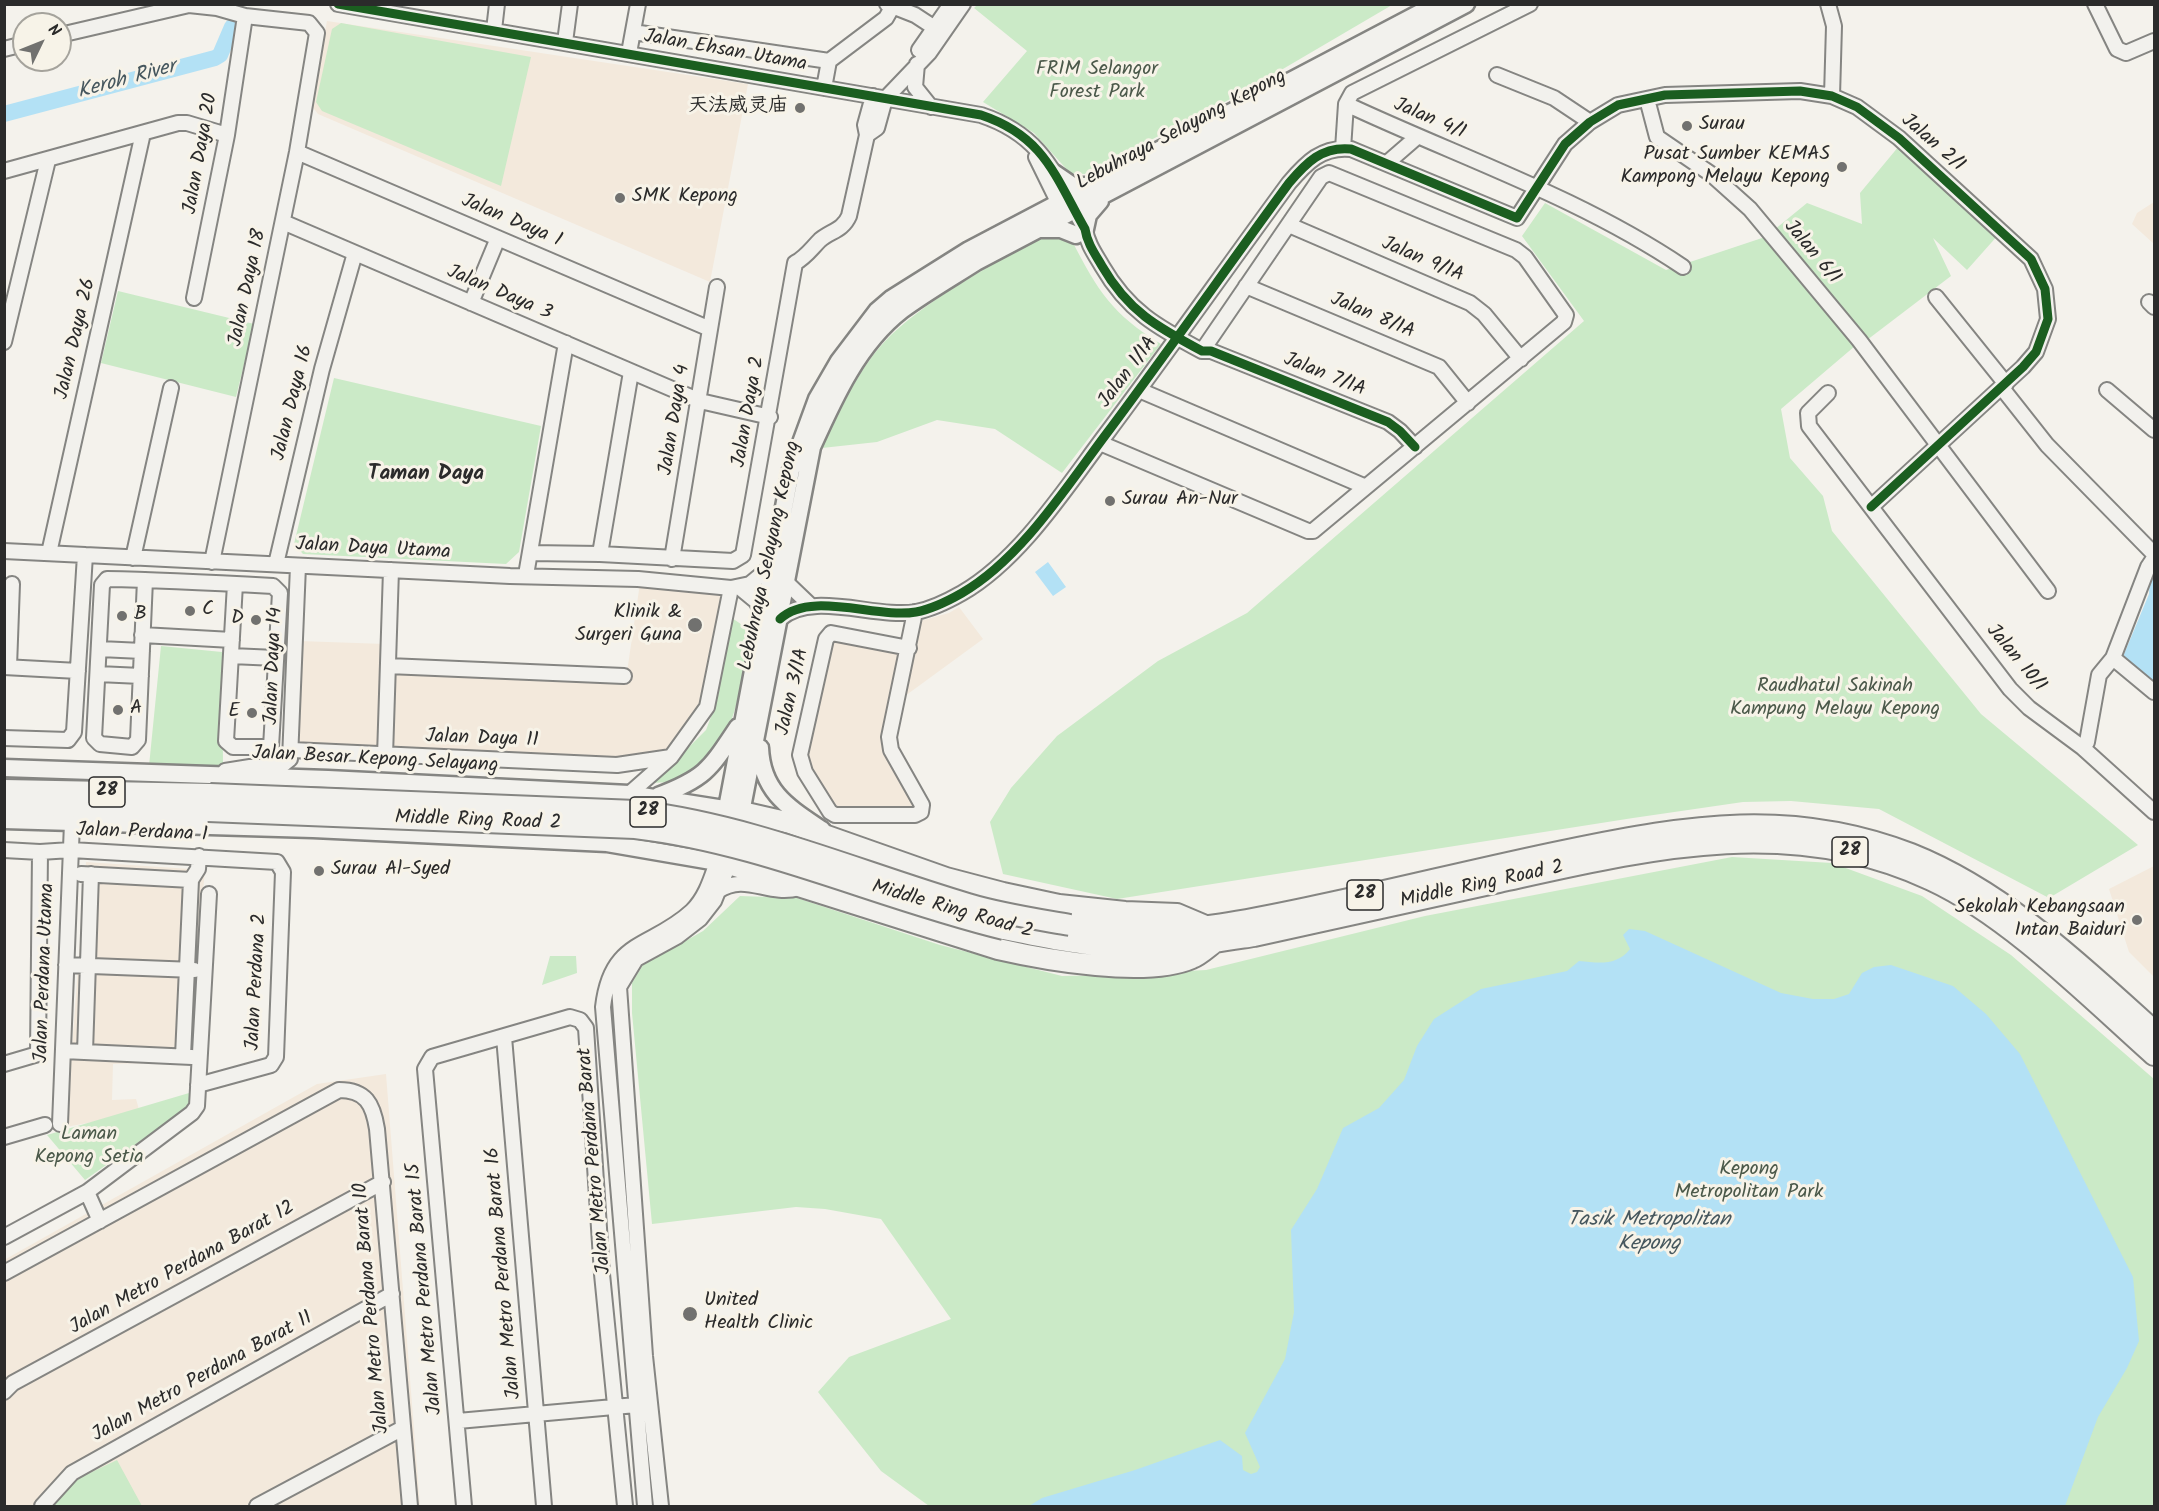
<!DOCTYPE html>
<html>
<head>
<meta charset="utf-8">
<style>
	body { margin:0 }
	#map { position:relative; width:2159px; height:1511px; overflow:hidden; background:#f4f2ec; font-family:Kalam,sans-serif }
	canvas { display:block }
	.frame { position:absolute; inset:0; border:6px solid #2b2b2b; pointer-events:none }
	.north { position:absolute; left:12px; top:12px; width:60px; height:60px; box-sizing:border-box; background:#f7f3e8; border:2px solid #a5a39c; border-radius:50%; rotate:47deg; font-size:16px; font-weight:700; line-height:24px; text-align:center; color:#2b2b2b }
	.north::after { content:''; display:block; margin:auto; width:21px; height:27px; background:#71716f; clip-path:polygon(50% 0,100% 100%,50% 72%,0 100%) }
</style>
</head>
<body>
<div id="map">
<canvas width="2159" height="1511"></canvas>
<div class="frame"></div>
<div class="north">N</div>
</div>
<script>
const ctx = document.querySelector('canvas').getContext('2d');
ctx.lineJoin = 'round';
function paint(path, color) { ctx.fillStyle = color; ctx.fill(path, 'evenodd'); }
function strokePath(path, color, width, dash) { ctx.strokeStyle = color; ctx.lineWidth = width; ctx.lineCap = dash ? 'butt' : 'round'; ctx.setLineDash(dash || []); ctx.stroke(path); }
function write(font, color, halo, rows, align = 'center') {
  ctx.font = font + ' Kalam,"LXGW WenKai TC",sans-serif'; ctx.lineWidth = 6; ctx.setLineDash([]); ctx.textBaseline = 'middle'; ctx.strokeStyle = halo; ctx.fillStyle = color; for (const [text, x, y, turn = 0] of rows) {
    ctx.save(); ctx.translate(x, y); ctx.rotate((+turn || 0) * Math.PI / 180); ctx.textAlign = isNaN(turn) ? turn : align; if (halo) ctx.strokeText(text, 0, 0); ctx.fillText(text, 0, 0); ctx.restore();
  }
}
const built = new Path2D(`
	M327,21L748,84L710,282L318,114L311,105Z
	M2154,202V244L2132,224L2137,213Z
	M640,583L727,591L705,705L669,754L620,761L295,747L299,641L385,644L384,670L626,679Z
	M959,607L983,639L905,696L916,622L949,613Z
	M830,637L904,651L886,740L918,809L837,812L808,771L803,754Z
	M86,862L205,870L187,1062L113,1064L112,1100L136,1099L140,1113L66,1127Z
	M2154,866V977L2129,952L2109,889Z
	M386,1074L420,1506H5L4,1260L317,1084Z`);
const green = new Path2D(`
	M978,4H1392V5L1242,93L1085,174L1070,173L1034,133L983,102L1027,51L974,8Z
	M341,23L531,57L501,186L322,111L316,102L332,29Z
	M1899,146L1999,234L1967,270L1933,238L1951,276L1867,340L1774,230L1807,203L1862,224L1860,193Z
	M1545,203L1666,270L1765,237L1855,346L1781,409L1790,458L1823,496L1832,531L1981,714L2138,845L2049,898L1879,809L1791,801L1743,802L1633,818L1117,899L1003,874L990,822L1011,788L1057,736L1158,661L1247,613L1584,321L1522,236Z
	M1040,236L1072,241C1098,291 1112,314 1161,344L1062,473L995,429L937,420L877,442L822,448C841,409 859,366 891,335C934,295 990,267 1040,236Z
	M118,291L254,324L236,397L101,363Z
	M334,378L541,426L519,552L506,564L303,554L294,544Z
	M732,618L751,631C740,681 737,758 681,780C673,783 661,782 653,783L706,730L717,701Z
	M161,646L222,652L223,765L149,766Z
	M1732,857L1832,863L1922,896L2011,955L2154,1079V1506H929L881,1471L818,1392L849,1357L951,1319L881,1219L825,1209L796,1207L652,1224L632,1013V983L643,965L703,931L740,896L797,898L940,945L1062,976L1113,975L1206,970L1425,916Z
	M550,956H576L577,973L542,985Z
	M189,1093L190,1102L187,1108L85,1180L47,1135Z
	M117,1460L142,1506H52L77,1479Z`);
const water = new Path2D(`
	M1048,562L1066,587L1053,596L1035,572Z
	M2150,573H2154V683L2122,659L2149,594Z
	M1629,929L1645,931L1781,993L1813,999H1834L1849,994L1862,973L1874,967L1891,965L1953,986L1986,1014L2020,1054L2133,1277L2139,1341L2127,1368L2098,1417L2065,1506H1029L1042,1498L1135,1470L1220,1440L1242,1456L1243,1470L1251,1474L1257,1472L1260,1467L1245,1433L1285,1359L1294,1312L1291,1230L1317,1189L1343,1128L1379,1108L1404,1080L1417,1046L1434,1019L1481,989L1567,971L1579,961C1599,963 1617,966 1630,949L1623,935Z`);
const river = new Path2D(`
	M4,114L215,58L220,55L232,27`);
const minor = new Path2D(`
	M338,4L981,115C1044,136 1055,176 1085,229C1087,243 1095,254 1102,266C1128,311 1157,327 1202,351H1211L1388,422L1400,431L1415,447
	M887,4L915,15L941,32
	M1828,4L1834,26L1832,96
	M2095,4L2117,49L2126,53L2154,41
	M494,30L497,4
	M633,32L829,61
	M60,35L189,5L217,8L245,16L309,23L317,33L297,152L212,562
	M565,42L570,4
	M4,49L24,44
	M919,50L951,4
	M629,53L638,4
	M917,64L915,87L931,107
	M1497,75L1554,98L1590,122
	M824,88L829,61L886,18L894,4
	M1647,99L1657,137L1711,174L1750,209L1859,340L2048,591
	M1346,104C1459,157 1579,197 1683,267
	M867,135L877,128L885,99L929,53L963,4
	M1343,149L1346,104L1352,93L1530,4
	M297,152L710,329
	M1036,157L1063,212
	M1387,163L1417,137
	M4,171L178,123H187L227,135
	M283,222L700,401L770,417
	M1289,225L1470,303L1484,314L1521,359
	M1246,286L1439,367L1468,403
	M1936,297L2006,384
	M194,298L227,135L245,16
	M2149,302L2154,307
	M471,303L498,238
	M4,342L48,160
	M2002,388L2047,445L2154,554
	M1139,390L1366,487
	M2107,390L2154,430
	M1828,393L1808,413L1809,426L2010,689L2029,708L2083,748L2154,812
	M1100,443L1308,531H1313L1564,322L1566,315L1525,257L1516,250L1329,173L1321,177L1202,351
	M4,551L510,576L638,579L731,588L750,584L773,565
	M49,553L143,133
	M530,553L600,554L733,561L743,555L795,263C806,257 811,249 820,240C831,231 843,230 849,216L867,135L865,125L873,96
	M600,554L631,372
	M133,558L171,388
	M672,559L717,287
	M276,564L322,369L355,253
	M526,575L566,343
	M145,580L138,740L132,747L100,744L94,738L102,585L107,579C163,580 218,583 273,586L280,593L271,747H233L226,741L235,584
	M786,582L810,605
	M739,587L756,601L764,616
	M780,619C811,590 876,619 916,612C932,609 948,601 962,593C1021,559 1067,486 1107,433C1169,350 1228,266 1289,183C1306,163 1322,146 1351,149L1517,218L1565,144L1590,122L1618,105L1665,95L1800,91L1832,96L1857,107L1899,138L2031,259L2045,289L2048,319L2036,352L2023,367L1871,507
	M142,635L232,640
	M909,648L831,633L826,639L800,755L805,772L830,812L835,815H915L921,812L922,805L891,750L889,737L915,612
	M100,649L142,651
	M231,656L276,658
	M2113,658L2154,692
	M388,666L624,676
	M4,667L78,671
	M9,667L12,584
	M98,674L141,676
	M4,738L68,740L74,732L85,555
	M2083,748L2087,742L2099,675L2113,658L2148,567L2154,558
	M292,750L617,765L671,757
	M385,756L391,570
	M225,771L250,767H280L290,759L298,566
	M629,794L671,757L707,707L731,588
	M4,850L40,852L71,850L277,862L283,872L276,1057L271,1065L198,1085
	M81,874L191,880
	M718,891C746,872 768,897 799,888
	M66,965L194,970
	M504,1037L544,1506
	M63,1051L192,1057
	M85,1052L91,874
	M183,1056L191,880L198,869L199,856
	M4,1064L38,1054L40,852
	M60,1124L72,823
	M4,1137L45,1125
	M87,1192L100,1221
	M4,1237L87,1192L192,1113L197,1106L209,894
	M4,1273L339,1090C366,1090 373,1104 377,1129L410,1506
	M4,1392L13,1383L383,1182
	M458,1421L636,1405
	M42,1506L72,1473L392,1294
	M257,1506L403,1428
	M464,1506L425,1069L432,1057L570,1017L580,1020L586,1028L602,1274L625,1506
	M645,1506L603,1007C611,938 651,949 692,911C706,897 711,879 717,862
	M661,1506L645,1356L619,987L636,959L678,936L700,919L714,901L729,864`);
const major = new Path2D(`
	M1054,173L1073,186H1091
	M1042,229H1061L1076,235
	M1085,229L1088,215L1100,201
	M760,748C762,792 788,807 822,830
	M4,768L328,779L629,794L737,811
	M658,796C706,778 710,769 738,727
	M4,820L313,829L607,843L729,864L732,850
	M739,823L812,447C834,398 858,344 902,310C925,293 951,278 976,262L1466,4
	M721,840L791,470L817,399L839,361L877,311L891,299L969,250L1437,4`);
const highway = new Path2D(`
	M4,790L210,794
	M4,804L208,811
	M742,812L790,823L946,878L1003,893L1059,905L1125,912L1177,914L1203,925
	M729,864L998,949C1046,960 1147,978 1192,958C1200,955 1208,947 1215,942
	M1070,925C1091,928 1113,930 1134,931C1192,932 1250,920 1307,908C1394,890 1480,868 1568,850C1689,825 1792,808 1911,854C2004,891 2081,965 2154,1031
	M1004,929C1047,938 1091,947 1135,948C1175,949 1215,942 1254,936C1336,918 1417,900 1499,882C1644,850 1789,813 1931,880C2009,916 2090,998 2154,1055`);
const highwayBridge = new Path2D(`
	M210,794L636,811C752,825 857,871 968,904C1001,914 1036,919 1070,925
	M208,811L635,828C763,843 880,899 1004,929`);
const cycleway = new Path2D(`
	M338,4L981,115C1044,136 1055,176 1085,229C1087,243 1095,254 1102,266C1128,311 1157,327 1202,351H1211L1388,422L1400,431L1415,447
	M780,619C811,590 876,619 916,612C932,609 948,601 962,593C1021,559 1067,486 1107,433C1169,350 1228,266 1289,183C1306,163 1322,146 1351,149L1517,218L1565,144L1590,122L1618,105L1665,95L1800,91L1832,96L1857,107L1899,138L2031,259L2045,289L2048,319L2036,352L2023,367L1871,507`);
const markers = [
	[800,108,6,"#71716f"],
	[1687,126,6,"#71716f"],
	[1842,167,6,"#71716f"],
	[620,198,6,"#71716f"],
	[1110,501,6,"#71716f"],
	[190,611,6,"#71716f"],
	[122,616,6,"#71716f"],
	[256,620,6,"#71716f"],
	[695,625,8,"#71716f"],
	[118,710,6,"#71716f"],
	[252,713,6,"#71716f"],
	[319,871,6,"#71716f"],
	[2137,920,6,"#71716f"],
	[690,1314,8,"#71716f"]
];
const shields = [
	[107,792,36],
	[648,812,36],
	[1850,852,36],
	[1365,895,36]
];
const shieldNames = [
	["28",107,792],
	["28",648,812],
	["28",1850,852],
	["28",1365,895]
];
const streetNames = [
	["Jalan Ehsan Utama",725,52,10],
	["Jalan 4/1",1429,120,23],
	["Lebuhraya Selayang Kepong",1182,131,-28],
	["Jalan 2/1",1932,144,41],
	["Jalan Daya 20",202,154,-80],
	["Jalan Daya 1",511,222,23],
	["Jalan 6/1",1811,253,50],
	["Jalan 9/1A",1422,261,23],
	["Jalan Daya 18",249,288,-78],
	["Jalan Daya 3",499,294,23],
	["Jalan 8/1A",1372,317,23],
	["Jalan Daya 26",77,339,-77],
	["Jalan 1/1A",1129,373,-53],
	["Jalan 7/1A",1324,376,22],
	["Jalan Daya 16",294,403,-76],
	["Jalan Daya 2",750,412,-80],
	["Jalan Daya 4",676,420,-81],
	["Jalan Daya Utama",373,550,3],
	["Lebuhraya Selayang Kepong",771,556,-78],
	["Jalan 10/1",2015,659,50],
	["Jalan Daya 14",275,666,-88],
	["Jalan 3/1A",794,692,-77],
	["Jalan Daya 11",482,740,2],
	["Jalan Besar Kepong Selayang",375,761,3],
	["Middle Ring Road 2",478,822,2],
	["Jalan Perdana 1",142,834,2],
	["Middle Ring Road 2",1482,886,-12],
	["Middle Ring Road 2",952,911,16],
	["Jalan Perdana Utama",46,973,-88],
	["Jalan Perdana 2",258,982,-87],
	["Jalan Metro Perdana Barat",596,1161,-95],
	["Jalan Metro Perdana Barat 12",183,1269,-29],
	["Jalan Metro Perdana Barat 16",505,1273,-95],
	["Jalan Metro Perdana Barat 15",426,1289,-95],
	["Jalan Metro Perdana Barat 10",373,1308,-95],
	["Jalan Metro Perdana Barat 11",203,1378,-29]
];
const parkNames = [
	["FRIM Selangor",1097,71],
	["Forest Park",1097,94],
	["Raudhatul Sakinah",1835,688],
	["Kampung Melayu Kepong",1835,711],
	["Laman",89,1136],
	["Kepong Setia",89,1159],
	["Kepong",1749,1171],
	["Metropolitan Park",1749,1194]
];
const poiNames = [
	["天法威灵庙",788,108,"right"],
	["Surau",1699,126],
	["Pusat Sumber KEMAS",1830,156,"right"],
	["Kampong Melayu Kepong",1830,179,"right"],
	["SMK Kepong",632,198],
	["Surau An-Nur",1122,501],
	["C",202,611],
	["Klinik &",682,614,"right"],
	["Surgeri Guna",682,637,"right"],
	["B",134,616],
	["D",244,620,"right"],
	["A",130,710],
	["E",240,713,"right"],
	["Surau Al-Syed",331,871],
	["Sekolah Kebangsaan",2125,909,"right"],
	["Intan Baiduri",2125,932,"right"],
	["United",704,1302],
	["Health Clinic",704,1325]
];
const waterNames = [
	["Keroh River",127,81,-15],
	["Tasik Metropolitan",1649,1221],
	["Kepong",1649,1245]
];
const neighbourhoodNames = [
	["Taman Daya",426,475]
];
paint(built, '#f3e9dc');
paint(green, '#cbeac7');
paint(water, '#b3e1f5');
strokePath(river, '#b3e1f5', 16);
strokePath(minor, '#858582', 18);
strokePath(major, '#858582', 21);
strokePath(highway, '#858582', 24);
strokePath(minor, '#f2f1ed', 14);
strokePath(major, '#f2f1ed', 16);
strokePath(highway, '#f2f1ed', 20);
strokePath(highwayBridge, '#858582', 24, []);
strokePath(highwayBridge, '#f2f1ed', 20);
strokePath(cycleway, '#1b5e20', 9);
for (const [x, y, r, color] of markers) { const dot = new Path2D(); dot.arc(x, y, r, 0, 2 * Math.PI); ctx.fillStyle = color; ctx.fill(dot); strokePath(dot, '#f7f3e8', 2); }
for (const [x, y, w] of shields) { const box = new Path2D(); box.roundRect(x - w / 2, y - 15, w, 30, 4.5); ctx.fillStyle = '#f7f3e8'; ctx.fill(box); strokePath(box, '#2b2b2b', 1.5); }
write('bold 18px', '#2b2b2b', null, shieldNames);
write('20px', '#2b2b2b', '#f7f3e8', streetNames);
write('20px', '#4b594a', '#f7f3e8', parkNames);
write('20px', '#2b2b2b', '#f7f3e8', poiNames, 'left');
write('italic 21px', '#46575e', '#f7f3e8', waterNames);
write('bold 21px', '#2b2b2b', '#f7f3e8', neighbourhoodNames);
</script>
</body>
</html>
